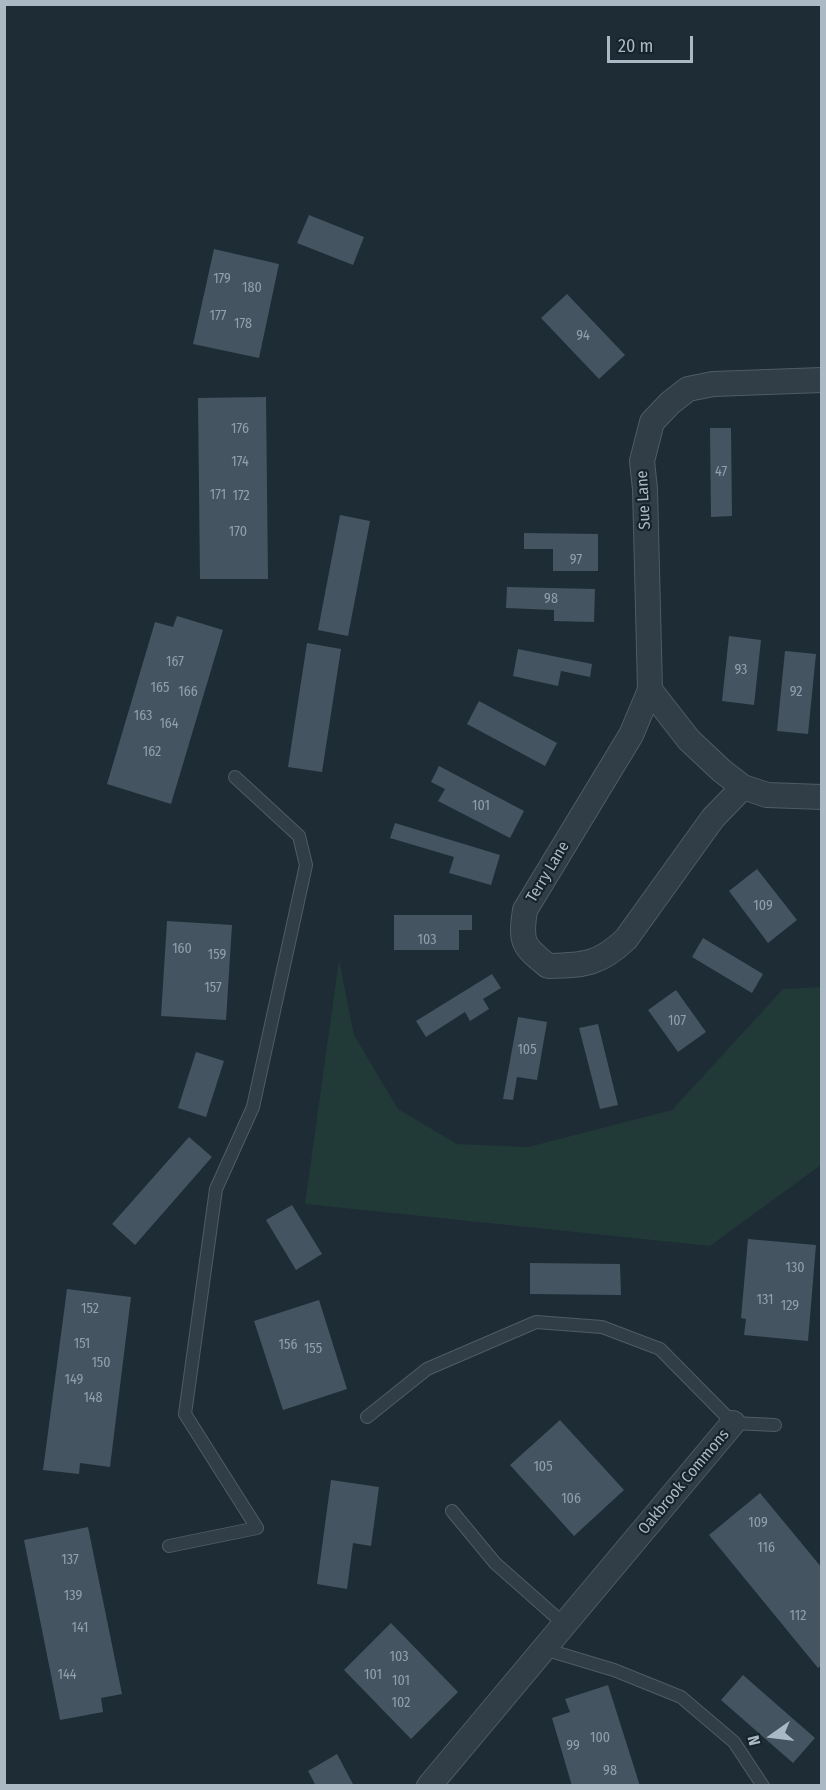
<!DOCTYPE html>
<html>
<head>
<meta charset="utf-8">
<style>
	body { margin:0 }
	#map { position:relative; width:826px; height:1790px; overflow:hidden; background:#1e2c36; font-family:"Fira Sans Condensed",sans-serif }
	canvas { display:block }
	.frame { position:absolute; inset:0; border:6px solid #abb9c4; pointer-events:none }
	.north { position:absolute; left:742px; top:1706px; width:60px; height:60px; -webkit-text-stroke:4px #17232b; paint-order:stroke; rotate:256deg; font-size:16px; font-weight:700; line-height:24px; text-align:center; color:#abb9c4 }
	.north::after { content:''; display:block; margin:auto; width:21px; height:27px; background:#abb9c4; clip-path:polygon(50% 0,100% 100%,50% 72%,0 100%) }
	.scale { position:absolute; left:607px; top:36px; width:86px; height:27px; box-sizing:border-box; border:3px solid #abb9c4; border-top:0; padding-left:8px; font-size:18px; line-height:21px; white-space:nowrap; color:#abb9c4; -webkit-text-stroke:4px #17232b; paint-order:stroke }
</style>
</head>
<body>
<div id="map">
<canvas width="826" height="1790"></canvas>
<div class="frame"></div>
<div class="north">N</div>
<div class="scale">20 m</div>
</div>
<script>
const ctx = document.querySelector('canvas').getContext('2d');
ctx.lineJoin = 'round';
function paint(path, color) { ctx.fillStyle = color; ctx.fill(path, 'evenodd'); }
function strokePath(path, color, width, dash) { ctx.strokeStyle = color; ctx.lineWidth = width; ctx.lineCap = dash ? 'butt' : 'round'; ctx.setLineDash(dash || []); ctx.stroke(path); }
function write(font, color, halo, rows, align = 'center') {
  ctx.font = font + ' "Fira Sans Condensed",sans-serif'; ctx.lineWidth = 4.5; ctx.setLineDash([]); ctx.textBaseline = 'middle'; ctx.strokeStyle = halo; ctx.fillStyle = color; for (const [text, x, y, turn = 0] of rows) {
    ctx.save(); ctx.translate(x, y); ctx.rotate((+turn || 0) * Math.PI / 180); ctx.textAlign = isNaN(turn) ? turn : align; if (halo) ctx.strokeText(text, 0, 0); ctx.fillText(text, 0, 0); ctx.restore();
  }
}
const green = new Path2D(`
	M339,960L354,1035L398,1109L457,1144L528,1147L672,1110L783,989L821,987V1165L710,1246L305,1204Z`);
const building = new Path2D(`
	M309,215L364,237L353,265L297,243Z
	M214,249L279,264L259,358L193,344Z
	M567,294L625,355L599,379L541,318Z
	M266,397L268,579H200L198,398Z
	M710,428H731L732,516L711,517Z
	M340,515L370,521L348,636L318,630Z
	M524,533L598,534V571H553V549H524Z
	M507,587L595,589L594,622L554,621V610L506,608Z
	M177,616L223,630L171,804L107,784L155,622L173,627Z
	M729,636L761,640L754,705L722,701Z
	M307,643L341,649L322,772L288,767Z
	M518,649L592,664L590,677L561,671L558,686L513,676Z
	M785,651L816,654L808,734L777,731Z
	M479,701L557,743L545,766L467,724Z
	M439,766L524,811L510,838L438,801L445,789L431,782Z
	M395,823L500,855L491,885L449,873L454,857L390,838Z
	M757,869L797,920L768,943L729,891Z
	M394,915H472V930H459V950H394Z
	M167,921L232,925L226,1020L161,1016Z
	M703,938L763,974L752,993L692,957Z
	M492,974L501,988L483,999L489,1009L470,1021L465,1012L426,1037L416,1021Z
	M676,990L706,1032L678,1052L648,1010Z
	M518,1017L547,1022L537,1080L517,1077L513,1100L503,1099Z
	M598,1024L618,1105L600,1109L579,1028Z
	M196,1052L224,1061L206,1117L178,1108Z
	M189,1137L212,1157L135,1245L112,1224Z
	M292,1205L322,1254L296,1270L266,1220Z
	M748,1239L816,1245L808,1341L744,1335L746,1319L741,1318Z
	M530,1263L620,1264L621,1295L530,1294Z
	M67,1289L131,1297L110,1467L80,1463L79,1474L43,1470Z
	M319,1300L347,1389L283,1410L254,1321Z
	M560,1420L624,1490L574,1536L510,1465Z
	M331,1480L379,1487L371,1546L353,1543L347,1589L317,1584Z
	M760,1493L822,1568V1665L818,1668L709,1535Z
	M88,1527L122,1694L101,1698L103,1712L60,1720L24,1540Z
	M391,1623L458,1692L411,1739L344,1670Z
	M743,1675L815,1738L793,1763L721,1700Z
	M608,1685L640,1786H572L552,1718L570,1712L565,1699Z
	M337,1754L354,1786H316L308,1771Z`);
const lane = new Path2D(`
	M367,1417L427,1369L536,1322L602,1327L660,1349L733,1423L775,1425
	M452,1511L495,1563L564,1624
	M169,1546L257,1528L185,1414L216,1189L253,1107L306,865L299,836L235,777
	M544,1649L614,1670L681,1697L734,1742L763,1786`);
const street = new Path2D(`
	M650,690L689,740L722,771L743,787L767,795L822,797
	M743,787L713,818L626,939C599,965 583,965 548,966C523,946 520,943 525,910L631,735L650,690L645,489L642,461L652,422L670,403L688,389L713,384L822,380
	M429,1786L733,1423`);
const numberNames = [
	["179",222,279],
	["180",252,288],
	["177",218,316],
	["178",243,324],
	["94",583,336],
	["176",240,429],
	["174",240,462],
	["47",721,472],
	["171",218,495],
	["172",241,496],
	["170",238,532],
	["97",576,560],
	["98",551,599],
	["167",175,662],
	["93",741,670],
	["165",160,688],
	["166",188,692],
	["92",796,692],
	["163",143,716],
	["164",169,724],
	["162",152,752],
	["101",481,806],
	["109",763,906],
	["103",427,940],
	["160",182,949],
	["159",217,955],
	["157",213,988],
	["107",677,1021],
	["105",527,1050],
	["130",795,1268],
	["131",765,1300],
	["129",790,1306],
	["152",90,1309],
	["151",82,1344],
	["156",288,1345],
	["155",313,1349],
	["150",101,1363],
	["149",74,1380],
	["148",93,1398],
	["105",543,1467],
	["106",571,1499],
	["109",758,1523],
	["116",766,1548],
	["137",70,1560],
	["139",73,1596],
	["112",798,1616],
	["141",80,1628],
	["103",399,1657],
	["144",67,1675],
	["101",373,1675],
	["101",401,1681],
	["102",401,1703],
	["100",600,1738],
	["99",573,1746],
	["98",610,1771]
];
const streetNames = [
	["Sue Lane",644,500,-93],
	["Terry Lane",548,872,-59],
	["Oakbrook Commons",684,1482,-50]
];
paint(green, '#213937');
paint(building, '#445461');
strokePath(lane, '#4f5c65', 14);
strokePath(street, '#4f5c65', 26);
strokePath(lane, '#313e47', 12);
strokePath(street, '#313e47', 24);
write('14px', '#91a0ab', null, numberNames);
write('16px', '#abb9c4', '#17232b', streetNames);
</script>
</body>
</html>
